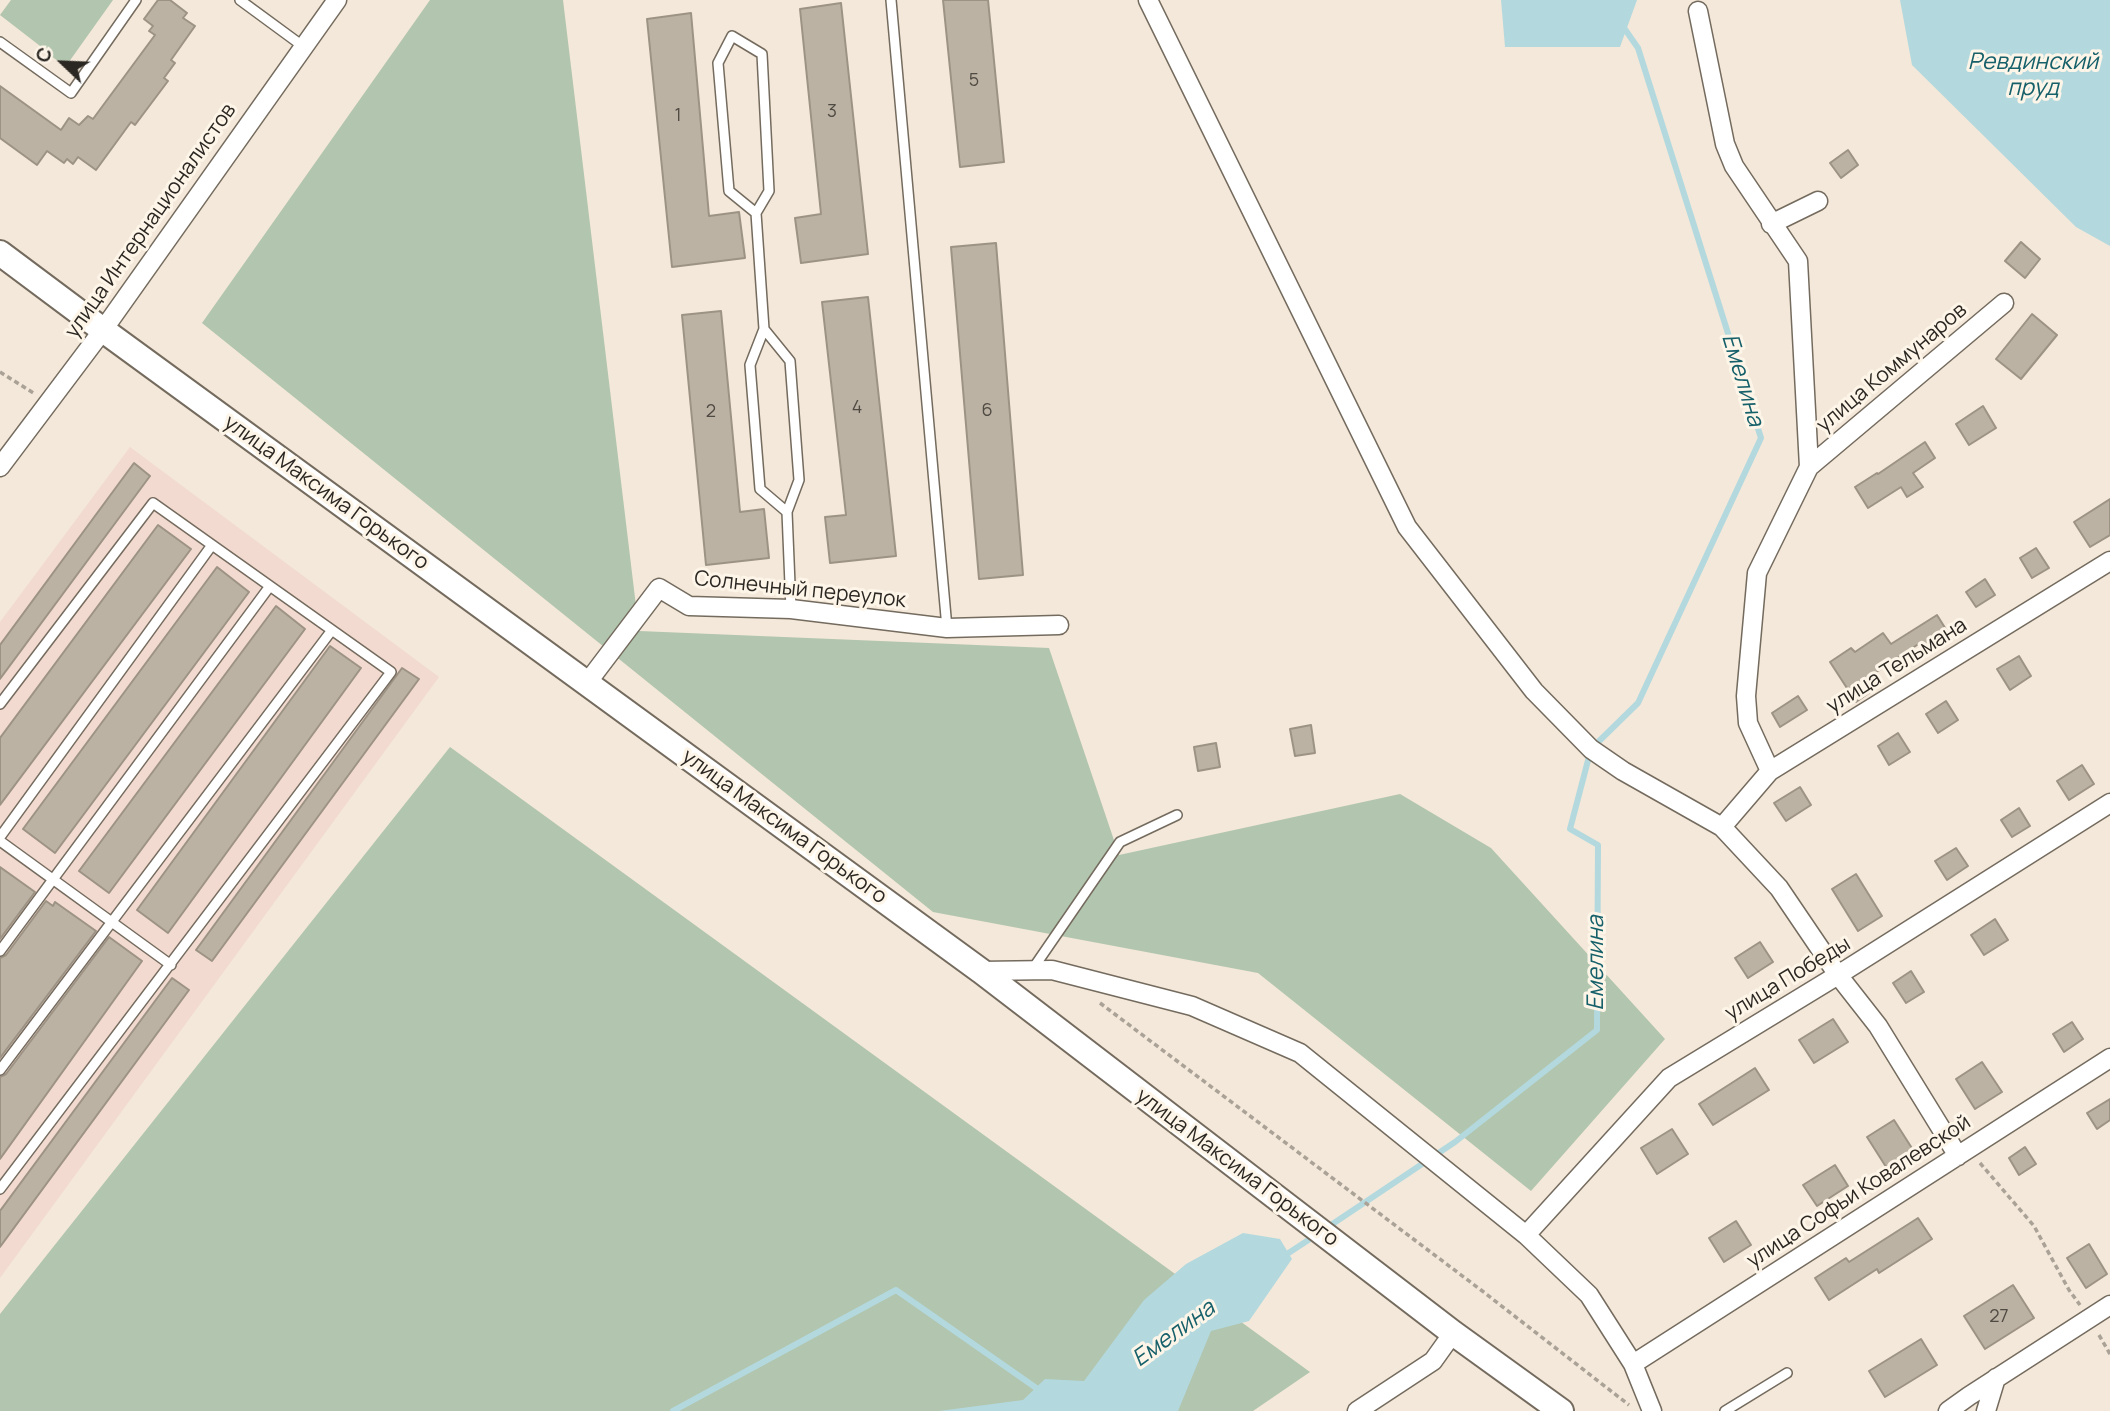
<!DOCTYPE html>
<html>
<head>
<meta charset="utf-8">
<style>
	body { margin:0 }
	#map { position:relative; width:2110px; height:1411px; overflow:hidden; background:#f3e8d9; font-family:Manrope,sans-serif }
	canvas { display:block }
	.north { position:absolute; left:28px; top:28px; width:70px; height:70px; -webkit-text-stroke:5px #fef5e9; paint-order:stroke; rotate:293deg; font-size:19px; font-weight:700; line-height:28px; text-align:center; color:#2b2722 }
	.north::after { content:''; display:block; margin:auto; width:24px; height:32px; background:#2b2722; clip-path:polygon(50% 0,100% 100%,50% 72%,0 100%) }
</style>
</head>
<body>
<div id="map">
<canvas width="2110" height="1411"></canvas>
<div class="north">С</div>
</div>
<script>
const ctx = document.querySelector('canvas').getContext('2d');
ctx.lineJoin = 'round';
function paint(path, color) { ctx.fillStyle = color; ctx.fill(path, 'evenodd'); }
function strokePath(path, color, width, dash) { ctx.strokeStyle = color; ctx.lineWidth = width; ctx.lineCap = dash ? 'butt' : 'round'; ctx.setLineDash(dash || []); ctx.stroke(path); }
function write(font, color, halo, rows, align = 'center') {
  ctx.font = font + ' Manrope,sans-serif'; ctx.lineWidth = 6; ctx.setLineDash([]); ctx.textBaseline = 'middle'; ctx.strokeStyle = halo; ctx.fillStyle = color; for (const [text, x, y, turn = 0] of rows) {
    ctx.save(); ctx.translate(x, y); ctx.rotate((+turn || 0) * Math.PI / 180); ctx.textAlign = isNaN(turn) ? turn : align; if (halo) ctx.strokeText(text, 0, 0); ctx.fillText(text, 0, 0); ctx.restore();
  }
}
const industrial = new Path2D(`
	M130,447L439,677L0,1278V622Z`);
const green = new Path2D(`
	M11,0H113L66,66L46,53L44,49L0,15Z
	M430,0H563L639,631L1049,648L1119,855L1400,794L1491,848L1665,1039L1531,1191L1258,973L933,912L202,323Z
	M450,747L1310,1372L1253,1411H0V1314Z`);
const water = new Path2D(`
	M1501,0H1637L1620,47H1505Z
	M1900,0H2110V246L2076,227L1912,65Z
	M1243,1233L1280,1239L1292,1259L1249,1321L1211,1331L1178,1411H939L1023,1400L1045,1379L1084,1381L1144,1300L1186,1264Z`);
const stream = new Path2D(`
	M1325,1229L1455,1142L1597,1030L1598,845L1570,829L1591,749L1638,703L1761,438L1638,48L1622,25
	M1284,1256L1316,1235
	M673,1411L896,1290L1042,1392`);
const building = new Path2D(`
	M158,0H170L187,13L183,18L195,26L171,60L175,63L164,78L168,81L135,125L131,122L96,170L78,157L73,164L67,159L64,163L47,151L37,165L0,138V86L61,130L69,118L79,125L88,116L93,119L155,35L149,31L153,26L144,19Z
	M943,0H988L1004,162L960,167Z
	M841,3L868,254L801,263L795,218L821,214L800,9Z
	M691,13L709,216L739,212L745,258L672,267L647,19Z
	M1848,150L1858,165L1841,178L1830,163Z
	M2021,242L2040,259L2025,278L2005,261Z
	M996,243L1023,575L979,579L951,247Z
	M868,297L896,556L830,563L825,517L846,515L822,302Z
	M721,311L740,512L764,509L769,558L706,565L682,315Z
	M2032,314L2057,335L2021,379L1996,359Z
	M1983,406L1996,428L1969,445L1956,424Z
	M1925,442L1935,458L1913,473L1923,487L1907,497L1901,487L1868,508L1855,487L1877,473L1878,474Z
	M134,463L150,476L0,679V645Z
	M2110,499V535L2090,547L2074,522Z
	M158,525L191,549L0,805V738Z
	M2036,548L2049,568L2032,578L2020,558Z
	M217,567L249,592L55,853L23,829Z
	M1985,579L1995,595L1976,607L1966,592Z
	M276,606L305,629L109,893L79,871Z
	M1937,615L1947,631L1923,646L1920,643L1866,679L1873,690L1856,702L1830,662L1851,648L1855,652L1883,633L1891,644Z
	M330,646L361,668L168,933L137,910Z
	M2019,656L2031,676L2010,690L1997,669Z
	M402,668L419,679L212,961L196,950Z
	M1798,696L1807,710L1780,727L1772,713Z
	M1946,701L1958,720L1938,733L1926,714Z
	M1311,725L1315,753L1295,756L1290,729Z
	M1898,733L1910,752L1889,765L1878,746Z
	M1216,743L1220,767L1198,771L1194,747Z
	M2082,765L2094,784L2069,800L2057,781Z
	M1800,787L1811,805L1786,821L1774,803Z
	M2019,808L2030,826L2012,837L2001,820Z
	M1956,848L1968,866L1947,880L1935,861Z
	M0,867L35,892L0,939Z
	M1856,874L1882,916L1858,931L1832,889Z
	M46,901L53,906L55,902L96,931L0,1058V958L6,955Z
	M1995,919L2008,940L1984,955L1971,935Z
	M109,937L142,961L0,1159V1077L6,1074Z
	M1760,942L1773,962L1748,978L1735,958Z
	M1911,971L1924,992L1906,1003L1893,983Z
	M172,978L189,990L0,1247V1211Z
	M1833,1019L1848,1042L1814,1063L1799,1040Z
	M2072,1022L2083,1039L2064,1052L2053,1034Z
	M1982,1062L2002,1092L1975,1109L1956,1079Z
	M1755,1068L1769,1090L1713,1125L1699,1104Z
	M2110,1099V1120L2097,1129L2087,1113Z
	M1894,1120L1915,1153L1888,1170L1867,1137Z
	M1672,1129L1688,1154L1657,1174L1641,1148Z
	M2025,1147L2036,1164L2019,1175L2009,1158Z
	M1835,1165L1848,1186L1817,1206L1803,1185Z
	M1918,1218L1932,1239L1879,1273L1877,1269L1829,1300L1815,1278L1846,1258L1849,1262Z
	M1736,1221L1751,1245L1724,1262L1709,1238Z
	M2089,1244L2107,1274L2086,1288L2067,1258Z
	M2013,1285L2034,1318L1985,1349L1964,1316Z
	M1921,1339L1937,1365L1885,1397L1869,1371Z`);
const path = new Path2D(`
	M0,372L35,394
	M1100,1003L1481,1290L1629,1405
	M1980,1163L2034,1226L2069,1290L2080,1305
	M2099,1335L2110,1354`);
const lane = new Path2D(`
	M240,0L304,47
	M891,0L947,628
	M0,42L71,93L136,0
	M756,213L729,191L718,63L732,36L762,54L769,191L756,213L764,329L790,361L799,480L787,512L791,609
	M764,329L750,365L760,489L787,512
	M0,704L153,503L391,672L0,1189
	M0,837L212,545
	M0,841L171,965
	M0,951L270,586
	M1032,970L1120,842L1177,815
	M0,1070L332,630
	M1725,1411L1787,1373`);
const street = new Path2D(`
	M1148,0L1407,527L1534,691L1591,749L1623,771L1722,827L1779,888L1838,975L1878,1026L1958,1156
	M1698,11L1725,144L1734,166L1798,261L1809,467L1757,573L1746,696L1748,723L1770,771
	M1771,224L1818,201
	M0,467L103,330L337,0
	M1809,467L2004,303
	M587,683L659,588L689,606L791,609L947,628L1059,625
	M1722,827L1770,771L2110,561
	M981,971L1052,970L1192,1006L1300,1053L1526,1235L1589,1295L1633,1364L1652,1411
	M1526,1235L1669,1078L1838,975L2110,803
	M1633,1364L2110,1058
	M1357,1411L1433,1361L1453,1333
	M1948,1411L1969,1396L2110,1305
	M1986,1411L1996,1378`);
const secondary = new Path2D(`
	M0,253L103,330L981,971L1453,1333L1561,1411`);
const numberNames = [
	["5",974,81],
	["3",832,112],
	["1",678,116],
	["4",857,408],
	["6",987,411],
	["2",711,412],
	["27",1999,1317]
];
const streetNames = [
	["улица Интернационалистов",151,221,-55],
	["улица Коммунаров",1892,368,-40],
	["улица Максима Горького",326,493,36],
	["Солнечный переулок",800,590,6],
	["улица Тельмана",1897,666,-32],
	["улица Максима Горького",784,827,36],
	["улица Победы",1788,979,-31],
	["улица Максима Горького",1237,1168,37],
	["улица Софьи Ковалевской",1859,1192,-33]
];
const waterNames = [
	["Ревдинский",2033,63],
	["пруд",2033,89],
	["Емелина",1742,380,73],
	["Емелина",1597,963,-90],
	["Емелина",1174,1334,-36]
];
paint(industrial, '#f2dad0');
paint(green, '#b2c5ae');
paint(water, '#b3d9de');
strokePath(stream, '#b3d9de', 6);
paint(building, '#bcb2a4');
strokePath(building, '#9d9385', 2);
strokePath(lane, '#746b5e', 12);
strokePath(street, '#746b5e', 21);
strokePath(secondary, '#746b5e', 28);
strokePath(path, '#aaa296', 3.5, [5, 3.5]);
strokePath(lane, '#fff', 9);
strokePath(street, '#fff', 18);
strokePath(secondary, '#fff', 24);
write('18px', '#4f4a42', null, numberNames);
write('21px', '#2b2722', '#fef5e9', streetNames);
write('italic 23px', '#16606a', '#fef5e9', waterNames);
</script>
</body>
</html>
